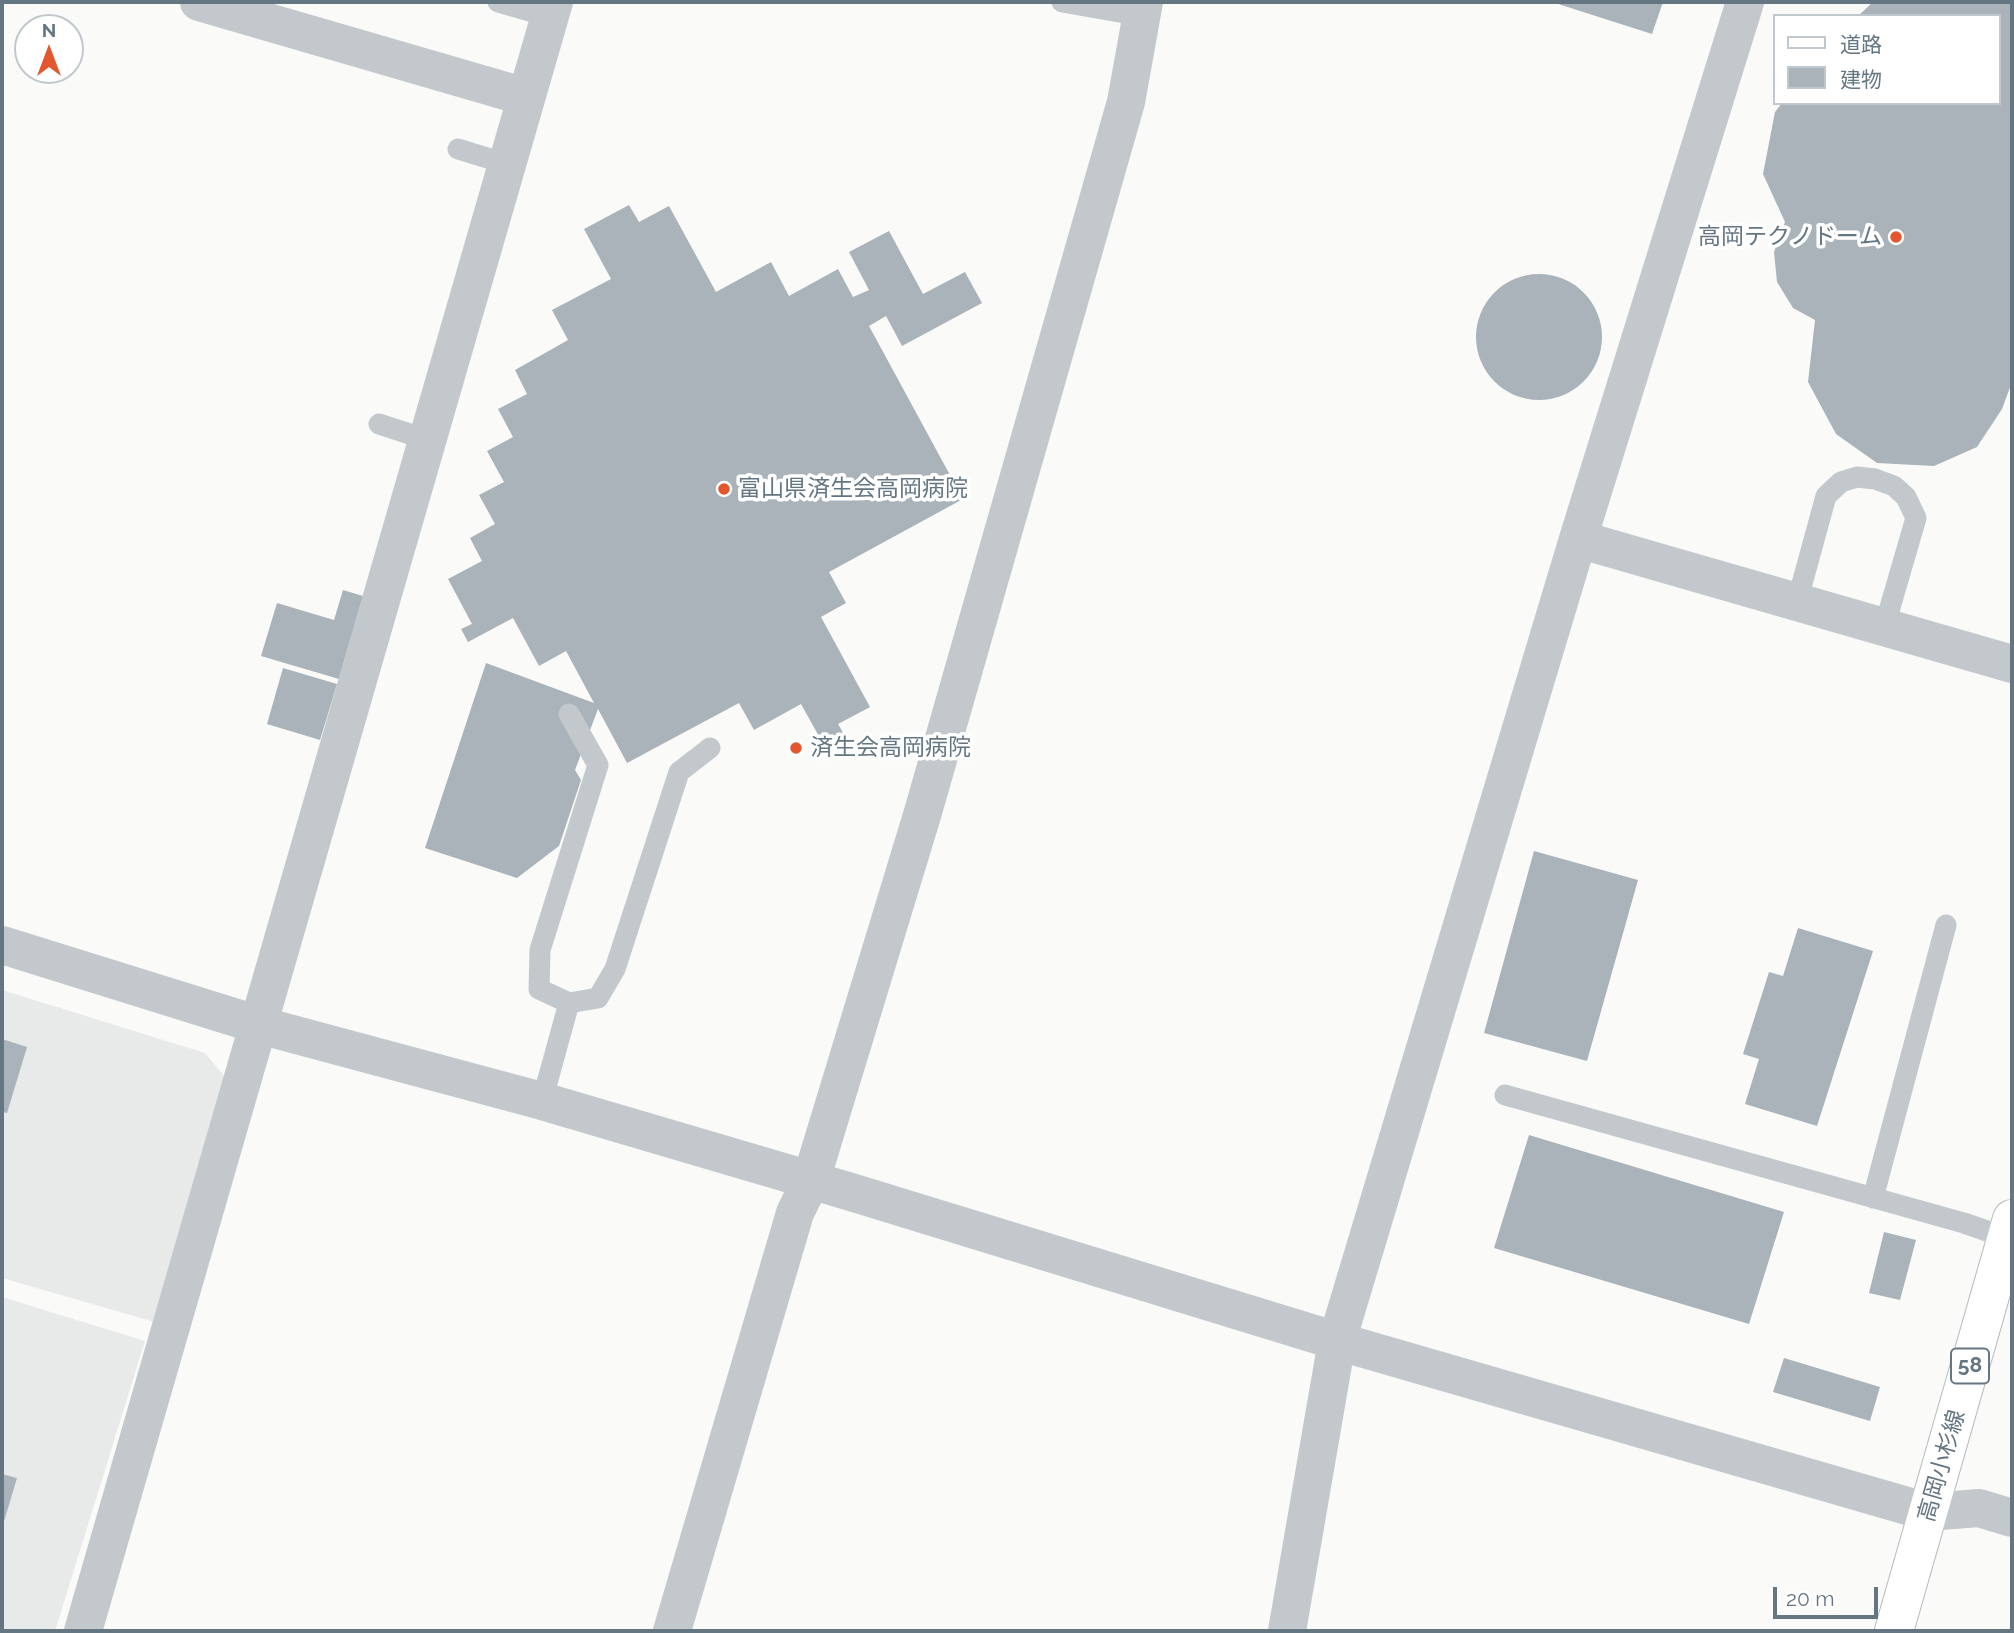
<!DOCTYPE html>
<html>
<head>
<meta charset="utf-8">
<style>
	body { margin:0 }
	#map { position:relative; width:2014px; height:1633px; overflow:hidden; background:#fafaf8; font-family:Raleway,"Noto Sans JP",sans-serif }
	canvas { display:block }
	.frame { position:absolute; inset:0; border:4px solid #657683; pointer-events:none }
	.legend { position:absolute; left:1773px; top:14px; width:228px; height:91px; box-sizing:border-box; background:#fff; border:2px solid #c1c8cd; margin:0; padding:9px 12px; list-style:none; font-size:21px; color:#657683 }
	.legend li { display:flex; align-items:center; gap:14px; height:35px }
	.legend b { width:35px; border:2px solid #c1c8cd }
	.north { position:absolute; left:14px; top:14px; width:70px; height:70px; box-sizing:border-box; background:#fff; border:2px solid #c1c8cd; border-radius:50%; rotate:0deg; font-size:19px; font-weight:700; line-height:28px; text-align:center; color:#657683 }
	.north::after { content:''; display:block; margin:auto; width:24px; height:32px; background:#e4572e; clip-path:polygon(50% 0,100% 100%,50% 72%,0 100%) }
	.scale { position:absolute; left:1773px; top:1587px; width:105px; height:32px; box-sizing:border-box; border:4px solid #657683; border-top:0; padding-left:9px; font-size:21px; line-height:24px; white-space:nowrap; color:#657683; -webkit-text-stroke:5px #fff; paint-order:stroke }
</style>
</head>
<body>
<div id="map">
<canvas width="2014" height="1633"></canvas>
<div class="frame"></div>
<ul class="legend">
<li><b style="height:9px;background:#fff"></b>道路</li>
<li><b style="height:19px;background:#aab3b9"></b>建物</li>
</ul>
<div class="north">N</div>
<div class="scale">20 m</div>
</div>
<script>
const ctx = document.querySelector('canvas').getContext('2d');
ctx.lineJoin = 'round';
function paint(path, color) { ctx.fillStyle = color; ctx.fill(path, 'evenodd'); }
function strokePath(path, color, width, dash) { ctx.strokeStyle = color; ctx.lineWidth = width; ctx.lineCap = dash ? 'butt' : 'round'; ctx.setLineDash(dash || []); ctx.stroke(path); }
function write(font, color, halo, rows, align = 'center') {
  ctx.font = font + ' Raleway,"Noto Sans JP",sans-serif'; ctx.lineWidth = 7; ctx.setLineDash([]); ctx.textBaseline = 'middle'; ctx.strokeStyle = halo; ctx.fillStyle = color; for (const [text, x, y, turn = 0] of rows) {
    ctx.save(); ctx.translate(x, y); ctx.rotate((+turn || 0) * Math.PI / 180); ctx.textAlign = isNaN(turn) ? turn : align; if (halo) ctx.strokeText(text, 0, 0); ctx.fillText(text, 0, 0); ctx.restore();
  }
}
const built = new Path2D(`
	M2,990L205,1053L231,1084L158,1323L2,1278Z
	M2,1297L145,1341L55,1631H2Z`);
const building = new Path2D(`
	M1552,2H1663L1652,34Z
	M1873,2H2012V382L2002,409L1977,447L1934,466L1877,463L1836,434L1808,382L1815,320L1793,308L1777,282L1774,252L1785,222L1763,174L1775,112L1782,103H1998V16H1858Z
	M629,205L639,222L669,206L716,292L771,262L789,296L838,269L853,297L869,290L849,252L889,231L923,294L965,272L982,303L902,346L886,316L869,326L963,499L829,572L846,603L821,617L870,707L838,724L845,736L825,747L801,704L754,730L739,703L627,763L598,709L575,770L581,780L559,846L517,878L425,848L486,663L594,703L566,651L539,666L513,618L468,642L461,629L472,624L448,579L482,561L470,538L495,524L479,495L504,482L487,451L513,437L498,409L527,394L515,370L568,340L552,310L611,279L584,229Z
	M1476 337a63 63 0 1 1 126 0a63 63 0 1 1-126 0Z
	M343,590L363,596L339,679L261,656L277,603L334,620Z
	M283,668L337,684L320,740L267,724Z
	M1534,851L1638,880L1587,1061L1484,1033Z
	M1798,928L1873,951L1817,1126L1745,1104L1759,1059L1743,1054L1769,972L1783,976Z
	M2,1039L27,1047L7,1113L2,1112Z
	M1529,1135L1784,1212L1749,1324L1494,1248Z
	M1884,1232L1916,1240L1900,1300L1869,1293Z
	M1784,1358L1880,1387L1870,1421L1773,1392Z
	M2,1474L17,1478L2,1528Z`);
const service = new Path2D(`
	M498,2L550,17
	M1062,2L1142,16
	M458,149L507,164
	M379,424L428,440
	M1797,602L1826,496L1841,482L1857,477L1875,479L1894,486L1906,497L1916,518L1884,628
	M569,714L598,765L540,950L539,989L569,1003L598,998L615,969L679,772L710,748
	M1505,1095L1964,1223L2007,1238
	M542,1101L569,1003
	M1873,1198L1946,925`);
const minor = new Path2D(`
	M199,2L526,97
	M1928,1512L1979,1508L2012,1518
	M83,1631L554,2
	M672,1631L795,1213L811,1180`);
const tertiary = new Path2D(`
	M1578,539L2012,664
	M2,945L259,1025L542,1101L851,1192L1337,1341L1928,1512
	M811,1180L923,812L1126,102L1144,2
	M1287,1631L1337,1341L1578,539L1745,2`);
const primary = new Path2D(`
	M1894,1631L2012,1219`);
const markers = [
	[1896,237,7,"#e4572e"],
	[724,489,7,"#e4572e"],
	[796,748,7,"#e4572e"]
];
const shields = [
	[1970,1366,38]
];
const shieldNames = [
	["58",1970,1366]
];
const poiNames = [
	["高岡テクノドーム",1882,237,"right"],
	["富山県済生会高岡病院",738,489],
	["済生会高岡病院",810,748]
];
const streetNames = [
	["高岡小杉線",1942,1466,-74]
];
paint(built, '#e8e9e9');
paint(building, '#aab3b9');
strokePath(primary, '#b5babe', 40);
strokePath(service, '#c3c8cc', 21);
strokePath(minor, '#c3c8cc', 38);
strokePath(tertiary, '#c3c8cc', 38);
strokePath(primary, '#fff', 38);
for (const [x, y, r, color] of markers) { const dot = new Path2D(); dot.arc(x, y, r, 0, 2 * Math.PI); ctx.fillStyle = color; ctx.fill(dot); strokePath(dot, '#fff', 2.5); }
for (const [x, y, w] of shields) { const box = new Path2D(); box.roundRect(x - w / 2, y - 17.5, w, 35, 5); ctx.fillStyle = '#fff'; ctx.fill(box); strokePath(box, '#657683', 2); }
write('bold 21px', '#657683', null, shieldNames);
write('23px', '#657683', '#fff', poiNames, 'left');
write('23px', '#657683', '#fff', streetNames);
</script>
</body>
</html>
